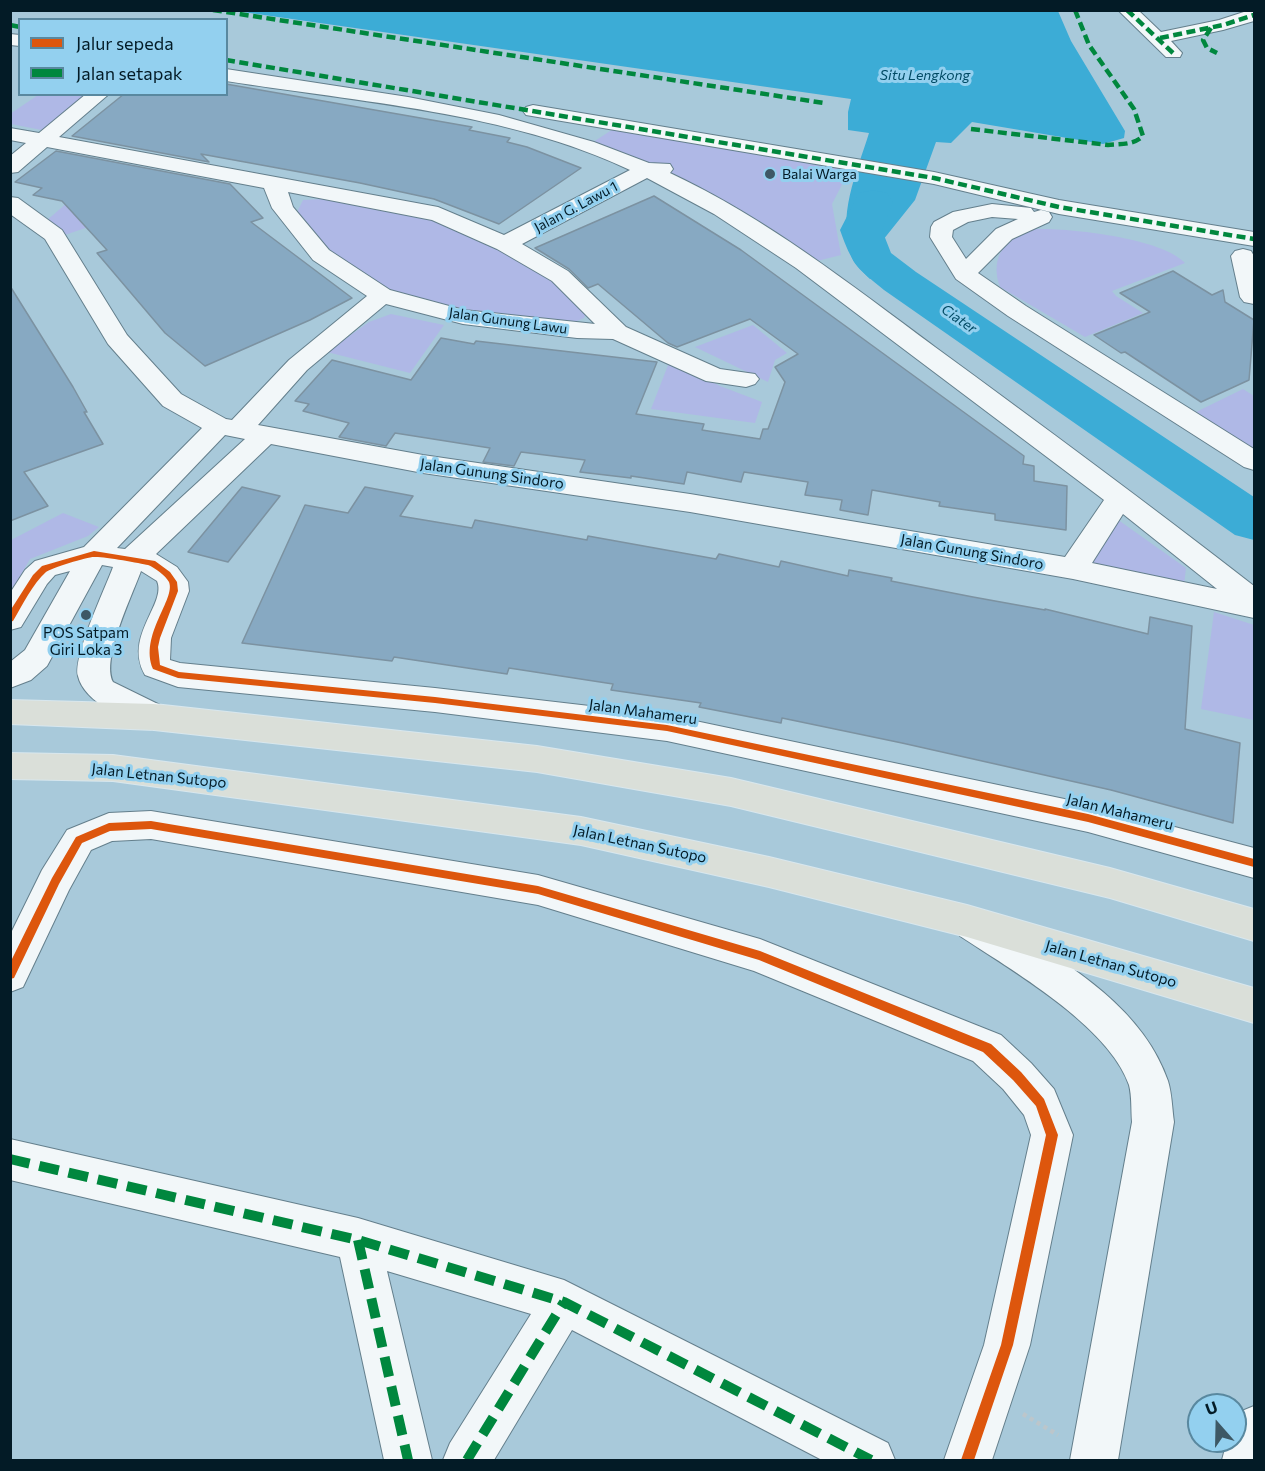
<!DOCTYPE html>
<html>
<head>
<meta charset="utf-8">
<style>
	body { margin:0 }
	#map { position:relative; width:1265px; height:1471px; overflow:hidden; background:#a8c9da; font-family:Commissioner,sans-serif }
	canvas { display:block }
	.frame { position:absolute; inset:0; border:12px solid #031b26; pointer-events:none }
	.legend { position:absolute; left:18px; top:18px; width:210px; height:78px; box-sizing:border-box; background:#93d0ef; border:2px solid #59889f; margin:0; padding:8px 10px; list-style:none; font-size:18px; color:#031b26 }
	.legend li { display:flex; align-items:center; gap:12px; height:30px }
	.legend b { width:30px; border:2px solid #59889f }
	.north { position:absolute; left:1187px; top:1393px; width:60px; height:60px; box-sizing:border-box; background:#93d0ef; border:2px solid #59889f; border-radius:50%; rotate:340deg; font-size:16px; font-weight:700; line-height:24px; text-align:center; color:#031b26 }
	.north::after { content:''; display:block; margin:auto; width:21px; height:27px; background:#3d5865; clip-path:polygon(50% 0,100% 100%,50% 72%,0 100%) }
</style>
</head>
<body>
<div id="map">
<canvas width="1265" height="1471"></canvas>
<div class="frame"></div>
<ul class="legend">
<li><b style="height:8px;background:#dd560d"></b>Jalur sepeda</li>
<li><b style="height:8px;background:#00873e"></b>Jalan setapak</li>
</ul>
<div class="north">U</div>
</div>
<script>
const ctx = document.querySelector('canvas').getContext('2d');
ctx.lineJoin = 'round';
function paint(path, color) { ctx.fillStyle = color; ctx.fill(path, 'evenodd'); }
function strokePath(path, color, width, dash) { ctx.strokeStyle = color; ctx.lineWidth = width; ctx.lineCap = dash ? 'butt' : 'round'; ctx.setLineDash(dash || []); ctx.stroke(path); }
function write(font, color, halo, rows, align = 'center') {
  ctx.font = font + ' Commissioner,sans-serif'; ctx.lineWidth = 6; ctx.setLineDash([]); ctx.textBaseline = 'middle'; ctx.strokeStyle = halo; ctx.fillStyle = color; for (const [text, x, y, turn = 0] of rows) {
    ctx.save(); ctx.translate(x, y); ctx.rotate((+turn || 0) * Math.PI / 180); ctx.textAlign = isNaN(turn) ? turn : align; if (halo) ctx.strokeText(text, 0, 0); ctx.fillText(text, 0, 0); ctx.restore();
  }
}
const green = new Path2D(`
	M84,94L92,96L47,131L11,124L10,114L38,95Z
	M621,124L850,169L832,204L841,255L805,264L644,168L587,146Z
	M74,197L138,210L62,236L46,221Z
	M324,199L438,214L564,280L587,310L584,318L567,325L533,326L382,295L296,225L298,210L303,200Z
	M1036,229C1070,228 1162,238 1185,263L1112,291L1116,296L1143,313L1085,337L1000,287C989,257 1006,235 1036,229Z
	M391,314L444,325L410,373L327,352L369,322Z
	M753,325L787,353L775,360L768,382L695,347Z
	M670,360L720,386L762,402L755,423L651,409Z
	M1243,389L1254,396V451L1196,412Z
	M1107,512L1186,568L1184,585L1086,565Z
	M63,513L99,527L88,536L30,559L11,592V540Z
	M1214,612L1254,625V720L1201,709Z`);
const water = new Path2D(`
	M236,11H1058L1071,41L1125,131L1124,138L1103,144L972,122L951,143L936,142L915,200L879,245L885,260L902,270L870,279C864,273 855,266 852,258C836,217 857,172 869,133L848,130V112L851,99Z`);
const river = new Path2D(`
	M873,190L887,193L893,202L882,230L891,253L916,272L1254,497V540L1235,535L884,290C857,268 852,264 840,230L859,193Z`);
const building = new Path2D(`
	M226,84L472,127L469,130L510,138L507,142L527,147L581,168L499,224L434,199L360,183L201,154L209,162L72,136L124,94H226Z
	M56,151L230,184L263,218L251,222L352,298L310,320L205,366L165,333L97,253L107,250L62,201L33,195L42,188L15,182Z
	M654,196L741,250L1024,456L1023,464L1034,466V481L1067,486L1066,530L995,520V514L939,506L940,502L872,490L868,515L840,510L842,500L805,495L808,482L744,472L741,482L687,472L684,484L631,476V478L580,472L585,460L521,452L514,466L483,462L490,448L395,433L386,446L339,437L349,423L303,411L309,404L295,401L332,360L411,380L441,338L474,344L476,341L657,362L636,414L704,424L702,430L760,439L763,429H768L785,382L775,367L798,354L750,319L677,347L668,343L598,284L588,288L569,269L535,248Z
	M1173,271L1212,295L1223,290L1225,302L1254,320L1249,380L1201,402L1125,352L1121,353L1094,335L1150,312L1120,293Z
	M10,286L73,387L87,412H84L103,444L24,472L48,506L10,521Z
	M242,487L280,496L228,562L188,552Z
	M365,487L413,496L400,516L472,528L475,520L587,540L588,536L716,559L719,554L779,567L781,561L848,576L849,570L892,578L891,581L973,597L1045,610V609L1148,634L1150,617L1192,626L1185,729L1240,743L1233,823L1111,790L902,743L782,718L781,723L699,707L701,703L611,690L613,684L509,668L507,674L394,657L392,661L242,643L305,505L348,513Z`);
const path = new Path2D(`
	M1023,1414L1058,1435`);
const minor = new Path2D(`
	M1118,10H1138L1161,32L1219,20L1250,10H1254V21L1223,30L1171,41L1182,53L1180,57H1166Z
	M10,34L20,35V46L10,45Z
	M226,69L408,97L499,115L594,142L649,163L670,164L673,169L670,173C766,218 850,284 935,347C1043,426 1149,504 1254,586V618L1073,579L690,512L423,473L271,444L156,554L177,567L188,582L189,591L171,638L170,660L180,663L435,688L667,715L1088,804L1254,848V878L1088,832L667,741L435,712L178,687L145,675C123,636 167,604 157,581L141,571C132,596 101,659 113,682L166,708L170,717L166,726L154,730C129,722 84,703 78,676C73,656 105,589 113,567L102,565L47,666L31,680L10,688V662L25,650L70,571L55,575L47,584L21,627L10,630V593L25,570L35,561L84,547L202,428L163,406L108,344L45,239L10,214V197L18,198L62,230L127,335L181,394L226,419L232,420L289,360L367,296L313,260L272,208L264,188L47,147L18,172L10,173V156L26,143L10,140V128L39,133L86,94H109L59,137L438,207L504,235L630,170C508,112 359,102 226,81ZM647,178L714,214L796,268L1104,500L1065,557L690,494L423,455L258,425L307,370L386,304L463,324L577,338L613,339L706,381L746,387L755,384L759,379L755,374L720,369L626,327L568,271L522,244ZM288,192L432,220L497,249L552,281L595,324L464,310L390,290L329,250L293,207ZM225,435L245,439L125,549L117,548ZM1123,514L1217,589L1092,563Z
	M533,105L934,172L1059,200L1254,232V246L1059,214L934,184L526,115L523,111L526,107Z
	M992,204L1031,208L1034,212L1041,210L1049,212L1052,217L1049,222L1012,239L978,273L1026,306L1254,449V470L1244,467L1008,316L956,279L930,237L931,227L934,222L953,212ZM992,217L1018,219L996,229L966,259L952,237L953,230L968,222Z
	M1243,249L1251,251L1254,256V304L1244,302L1240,297L1231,256L1235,251Z
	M151,811L538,875L760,939L1001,1035L1031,1063L1054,1089L1073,1135L1030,1345L992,1460H944L984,1345L1031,1135L1024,1115L1003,1089L973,1061L754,971L538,905L151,839L112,841L91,850L69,890L23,987L10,992V935L42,870L67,830L109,813Z
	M973,909L986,914C1054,956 1140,1000 1168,1081C1172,1094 1172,1108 1174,1122L1118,1460H1070L1132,1122C1131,1110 1132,1096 1129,1085C1109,1026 1010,969 960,936L955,925L960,914Z
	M10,1139L358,1218L564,1280L888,1443L895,1460H822L572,1330L494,1460H443L450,1443L531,1314L387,1271L432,1460H384L340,1257L10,1180Z
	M1254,1406V1460H1222L1227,1441H1235V1419L1237,1413Z`);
const major = new Path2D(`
	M10,700L154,704L537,746L731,778L1110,868L1254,909V941L1110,898L731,806L537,772L154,730L10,724Z
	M10,753L113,755L581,817L769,857L967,905L1254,988V1023L967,937L769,887L581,845L113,781L10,779Z`);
const quietFar1 = new Path2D(`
	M213,10L824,103
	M1127,10L1173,53
	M10,25L20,27
	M1211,28L1203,40L1207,48L1217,53
	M1160,38L1223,25L1254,15
	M226,60L934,178L1059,207L1254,239
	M971,129L1108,145C1120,144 1134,145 1143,136L1134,109L1089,45L1075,10`);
const quiet = new Path2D(`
	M10,1159L358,1240L564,1302L871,1460
	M358,1240L408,1460
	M467,1460L564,1302`);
const cycleway = new Path2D(`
	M94,551L155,561L170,572L177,582L178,591L160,638L158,647L160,665L179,672L435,697L667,725L1088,814L1254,859V867L1088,822L667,731L435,703L178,678L153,669C139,635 176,599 169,582C166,576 154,567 148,565C140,563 101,556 94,557C87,557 51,568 46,572C33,583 22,606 13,621L10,622V611L33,575L42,566Z
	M151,821L538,886L760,951L991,1044L1021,1072L1044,1099L1058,1135L1013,1345L974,1460H961L1001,1345L1046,1135L1036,1106L1013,1080L983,1052L759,960L538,894L151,829L110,831L82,843L59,884L14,978L10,979V963L52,878L76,837L109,823Z`);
const markers = [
	[770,174,6,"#3d5865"],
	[86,615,6,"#3d5865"]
];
const farWaternames = [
	["Situ Lengkong",925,75],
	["Ciater",959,319,35]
];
const farPoinames = [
	["Balai Warga",782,174]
];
const farStreetnames = [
	["Jalan G. Lawu 1",576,207,-28],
	["Jalan Gunung Lawu",508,321,8]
];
const streetNames = [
	["Jalan Gunung Sindoro",492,474,8],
	["Jalan Gunung Sindoro",972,552,10],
	["Jalan Mahameru",643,712,8],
	["Jalan Letnan Sutopo",159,776,6],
	["Jalan Mahameru",1120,812,14],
	["Jalan Letnan Sutopo",640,844,12],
	["Jalan Letnan Sutopo",1111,964,16]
];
const poiNames = [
	["POS Satpam",86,633],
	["Giri Loka 3",86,650]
];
paint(green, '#afb8e6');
paint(water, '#3cacd6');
paint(river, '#3cacd6');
paint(building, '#87a9c2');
strokePath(building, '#7c92a1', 1.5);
strokePath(minor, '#647f8c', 2);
strokePath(major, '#d8e7ee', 2);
strokePath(path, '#bcc6cb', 4.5, [4, 4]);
paint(minor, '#f2f7f9');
paint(major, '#dadfd9');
strokePath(quietFar1, '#00873e', 4.5, [9, 4.5]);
strokePath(quiet, '#00873e', 10, [20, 10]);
paint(cycleway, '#dd560d');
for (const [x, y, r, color] of markers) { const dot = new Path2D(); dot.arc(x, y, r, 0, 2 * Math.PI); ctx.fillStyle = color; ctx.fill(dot); strokePath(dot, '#93d0ef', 2); }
write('italic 14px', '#004a64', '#93d0ef', farWaternames);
write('14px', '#031b26', '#93d0ef', farPoinames, 'left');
write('14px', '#031b26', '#93d0ef', farStreetnames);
write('15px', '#031b26', '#93d0ef', streetNames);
write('15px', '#031b26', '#93d0ef', poiNames);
</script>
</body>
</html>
